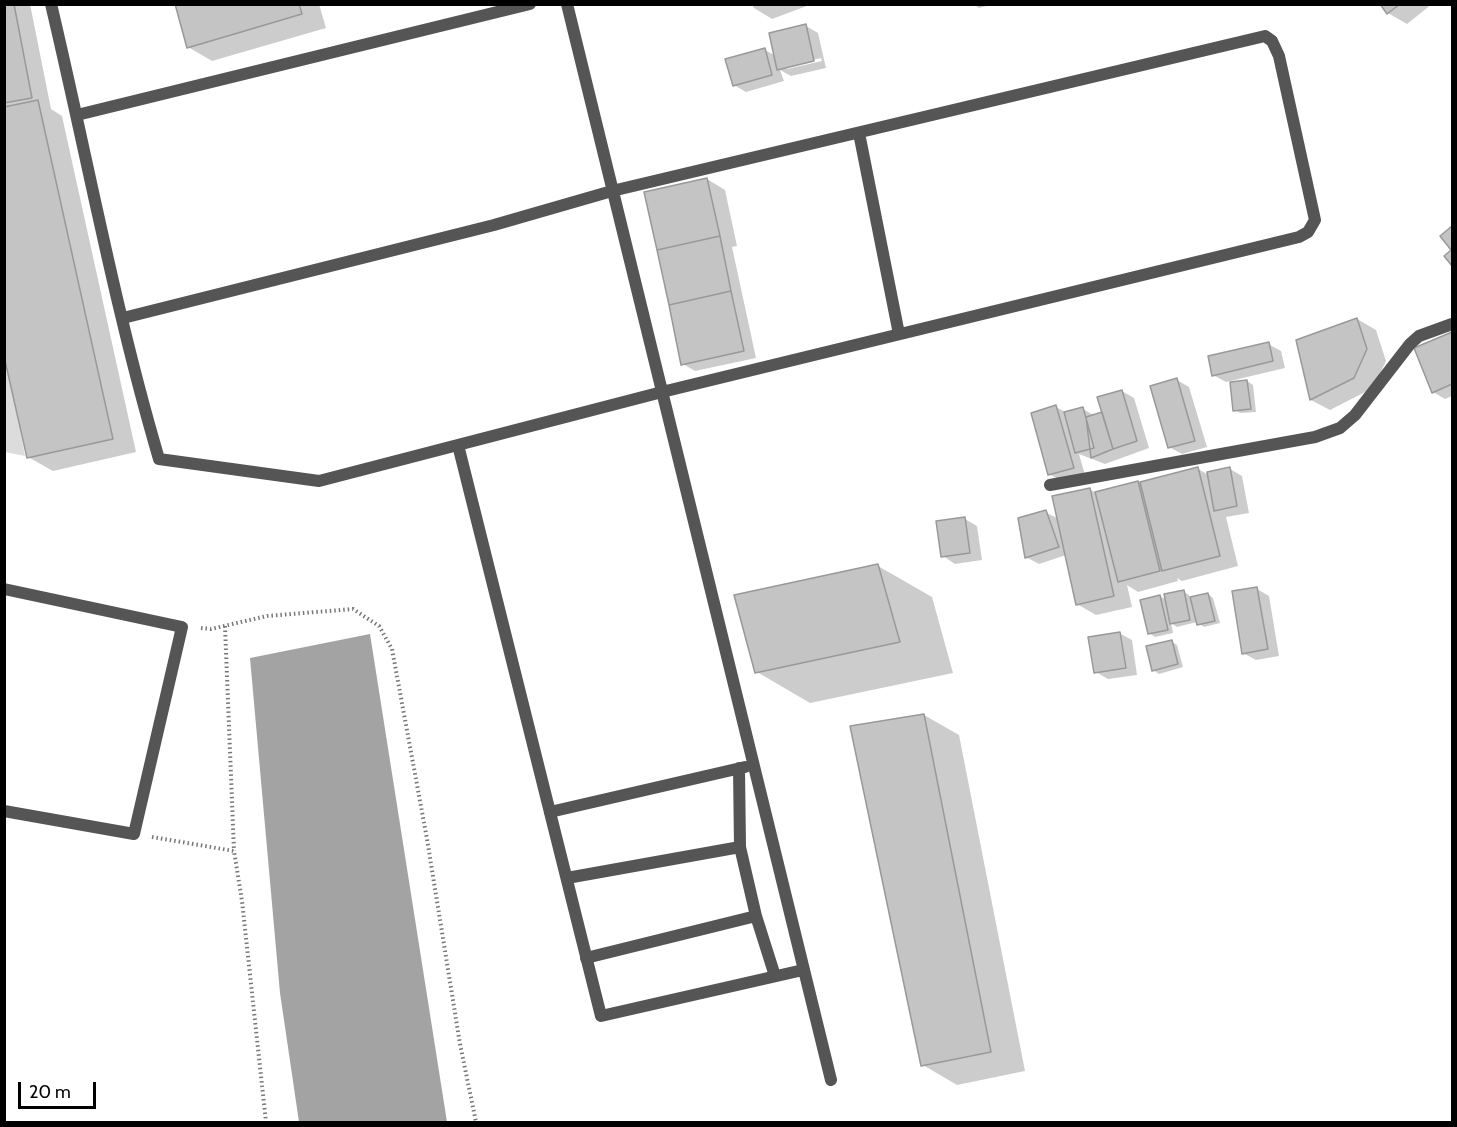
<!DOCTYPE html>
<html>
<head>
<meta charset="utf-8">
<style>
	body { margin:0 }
	#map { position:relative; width:1457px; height:1127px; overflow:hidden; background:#fff; font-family:Cabin,sans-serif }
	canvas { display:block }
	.frame { position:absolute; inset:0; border:6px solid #000; pointer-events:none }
	.scale { position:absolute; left:18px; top:1082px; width:78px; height:27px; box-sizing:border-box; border:3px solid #000; border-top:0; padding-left:8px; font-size:18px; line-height:21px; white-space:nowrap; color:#000; -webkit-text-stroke:4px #fff; paint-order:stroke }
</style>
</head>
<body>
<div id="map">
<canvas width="1457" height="1127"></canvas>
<div class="frame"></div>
<div class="scale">20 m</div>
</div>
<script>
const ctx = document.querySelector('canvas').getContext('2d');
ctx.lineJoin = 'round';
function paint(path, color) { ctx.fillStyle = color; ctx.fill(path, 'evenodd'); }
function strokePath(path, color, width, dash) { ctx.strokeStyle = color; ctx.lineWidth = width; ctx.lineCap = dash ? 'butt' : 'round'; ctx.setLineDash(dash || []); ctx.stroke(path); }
const green = new Path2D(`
	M5,354L25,456L5,452Z`);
const water = new Path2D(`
	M370,634L447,1122H299L280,993L250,658Z`);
const shadow = new Path2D(`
	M4,4H30L51,109L62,116L136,452L53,471L28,457L4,349Z
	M176,4H319L326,28L212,61L188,47Z
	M752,4H812L772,19L754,8Z
	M973,4H994L979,8Z
	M1382,4H1432L1407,24L1388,13Z
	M806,26L818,33L826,68L791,76L780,70L784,81L746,92L734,85L765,50L776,56ZM821,58L822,61L787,69V66Z
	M707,179L725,190L737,246L732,247L756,358L695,371L683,364Z
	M1357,319L1376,330L1386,361L1373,388L1330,410L1311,400L1298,341Z
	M1452,334V396L1445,399L1433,392L1416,348Z
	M1268,344L1281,351L1285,368L1226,382L1213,375Z
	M1177,380L1189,387L1207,447L1182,454L1169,447Z
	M1247,381L1253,385L1256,412L1240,413L1235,410Z
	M1122,391L1134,398L1149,448L1105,464L1079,454L1085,475L1062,481L1049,474L1056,407L1067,413L1083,409L1095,416L1103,413Z
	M1198,469L1207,474L1230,469L1242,476L1249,513L1226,517L1238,566L1182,581L1177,578L1178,581L1138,592L1127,585L1132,607L1096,615L1077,604L1066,555L1039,564L1026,557L1045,512L1059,519L1089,489L1096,493L1138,483L1143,486Z
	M965,519L977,526L982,560L955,564L943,556Z
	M878,566L932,597L953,673L810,703L757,672Z
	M1257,589L1269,596L1279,656L1256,660L1243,653Z
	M1183,591L1189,595L1190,599L1208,594L1213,598L1220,623L1204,627L1197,622L1177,627L1171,623L1173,633L1155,637L1149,633L1160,596L1166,600Z
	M1119,633L1132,640L1137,675L1108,679L1096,672Z
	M1171,641L1177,645L1183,667L1159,674L1153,670Z
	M924,715L959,735L1025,1071L957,1085L923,1065Z`);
const building = new Path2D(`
	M4,4H14L32,98L4,103Z
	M175,4H299L302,14L187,48Z
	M1380,4H1400L1387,14Z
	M806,24L814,61L777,70L769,33Z
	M765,48L772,75L733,86L725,59Z
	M38,100L113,439L27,458L4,356V107Z
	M707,178L720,236L657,250L644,192Z
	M1452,226V266L1444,256L1451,250L1440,236Z
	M720,236L731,291L669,305L657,250Z
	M731,291L744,351L681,365L669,305Z
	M1357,318L1367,349L1354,378L1310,400L1296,340Z
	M1452,332V384L1432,393L1414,348Z
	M1269,342L1273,361L1212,376L1208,356Z
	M1177,378L1195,441L1168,448L1150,386Z
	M1247,380L1251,409L1233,411L1230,382Z
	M1122,390L1137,441L1113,449L1097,397Z
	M1056,405L1074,468L1048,475L1031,413Z
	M1083,407L1094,448L1075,453L1064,412Z
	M1102,412L1113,449L1091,458L1086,417Z
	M1198,467L1220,556L1162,571L1140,482Z
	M1230,467L1237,506L1214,511L1207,472Z
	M1138,481L1160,571L1118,582L1095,492Z
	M1090,488L1114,596L1076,605L1052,496Z
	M1046,510L1059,547L1025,558L1018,518Z
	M965,517L970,553L941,557L936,521Z
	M878,564L900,642L755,673L734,595Z
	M1257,587L1268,649L1242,654L1232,591Z
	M1184,590L1190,620L1170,624L1164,594Z
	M1208,593L1215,621L1197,625L1190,597Z
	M1160,595L1168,630L1148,634L1140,600Z
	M1120,632L1126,668L1094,673L1088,637Z
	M1172,640L1178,664L1152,671L1146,646Z
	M924,714L991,1052L921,1066L850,726Z`);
const path = new Path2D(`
	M225,626L234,851
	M201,628L211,629L267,616L353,609L379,626L392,649L427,839L460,1044L476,1122
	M152,837L234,851L242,901L266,1122`);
const lane = new Path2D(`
	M550,812L745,767
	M567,878L740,847
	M756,916L775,976
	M586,958L756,916L740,847L739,768`);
const street = new Path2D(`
	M51,4C87,156 115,310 159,459L319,481L662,392L1299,237L1308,232L1315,220L1279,56L1272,41L1265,36L612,191L494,225L123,318
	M567,4L831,1080
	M77,115L530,4
	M859,133L899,334
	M458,445L601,1016L803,970
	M1050,485L1315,437L1340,428L1355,415L1410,344L1419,336L1452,324
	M4,589L182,627L134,834L4,811`);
paint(green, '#dcdcdc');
paint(water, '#a3a3a3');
paint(shadow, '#0003');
paint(building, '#c4c4c4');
strokePath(building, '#999', 1.5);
strokePath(path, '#777', 4, [1.5, 3]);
strokePath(lane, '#555', 12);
strokePath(street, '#555', 12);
</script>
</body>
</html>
